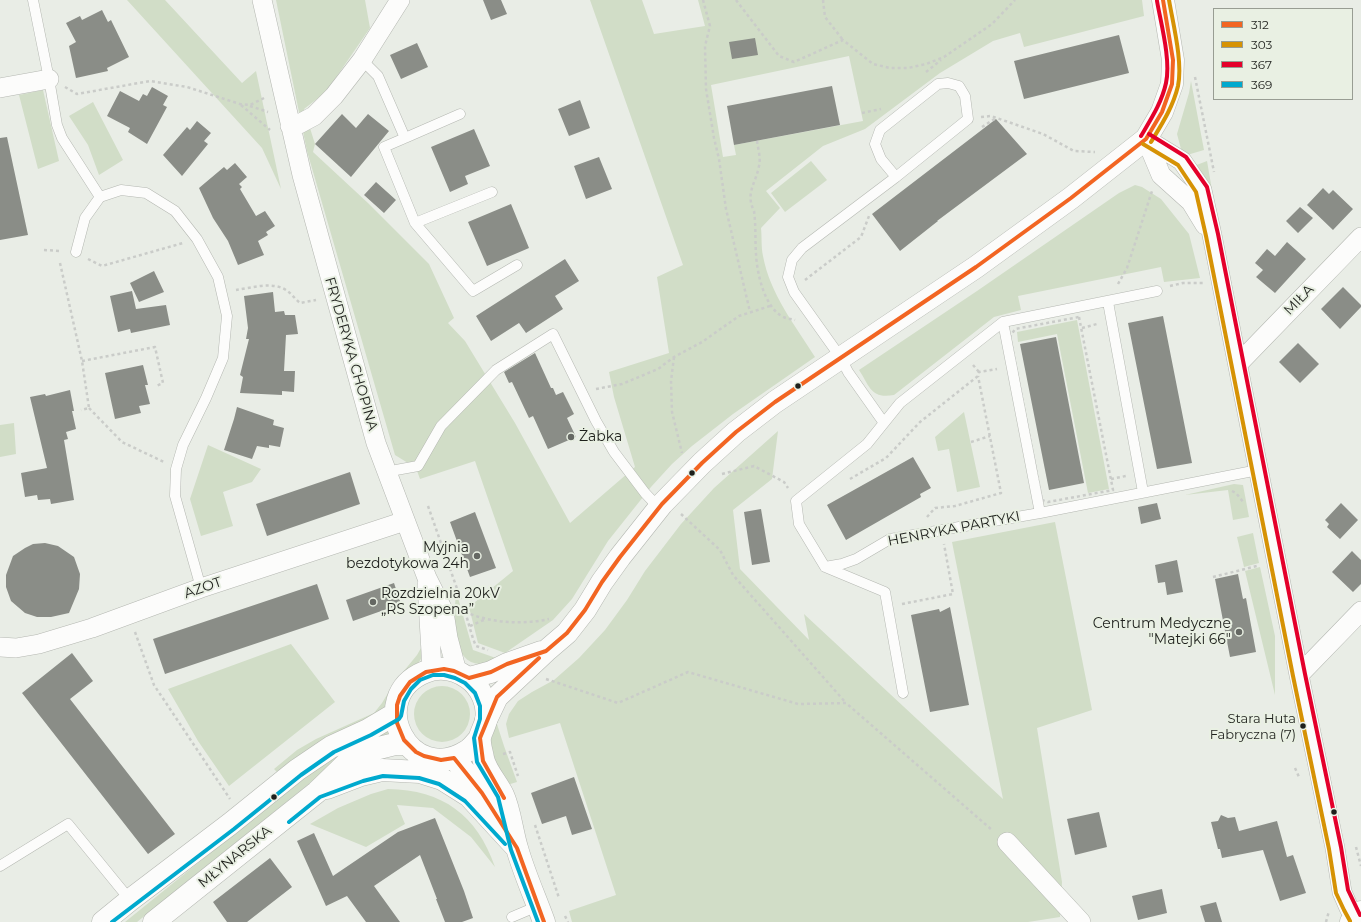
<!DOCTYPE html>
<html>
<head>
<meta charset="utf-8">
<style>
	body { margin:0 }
	#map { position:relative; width:1361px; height:922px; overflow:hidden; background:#e9ede6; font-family:Montserrat,sans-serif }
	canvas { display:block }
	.legend { position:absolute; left:1213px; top:8px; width:140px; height:92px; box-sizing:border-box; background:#e9f0e3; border:1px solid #989d93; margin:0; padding:5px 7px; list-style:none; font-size:12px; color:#1e201c }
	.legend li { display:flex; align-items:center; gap:8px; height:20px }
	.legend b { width:20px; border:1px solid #989d93 }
</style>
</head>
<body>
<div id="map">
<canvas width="1361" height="922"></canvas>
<ul class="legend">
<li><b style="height:5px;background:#f26522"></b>312</li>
<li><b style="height:5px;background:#d69204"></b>303</li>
<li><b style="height:5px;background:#e4002b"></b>367</li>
<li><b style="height:5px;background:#00a9ce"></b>369</li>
</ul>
</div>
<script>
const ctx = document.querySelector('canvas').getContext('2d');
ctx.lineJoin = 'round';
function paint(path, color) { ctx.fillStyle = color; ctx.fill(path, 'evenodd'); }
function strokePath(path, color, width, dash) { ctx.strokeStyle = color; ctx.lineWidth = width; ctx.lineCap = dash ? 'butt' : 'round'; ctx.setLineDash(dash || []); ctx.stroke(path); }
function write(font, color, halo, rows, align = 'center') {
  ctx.font = font + ' Montserrat,sans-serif'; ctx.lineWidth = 4; ctx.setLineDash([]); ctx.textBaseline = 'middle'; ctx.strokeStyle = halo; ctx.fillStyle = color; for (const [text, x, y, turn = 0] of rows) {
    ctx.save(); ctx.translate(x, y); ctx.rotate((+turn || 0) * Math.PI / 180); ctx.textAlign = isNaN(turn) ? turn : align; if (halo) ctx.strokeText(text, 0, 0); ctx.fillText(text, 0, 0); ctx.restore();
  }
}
const green = new Path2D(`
	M127,0H165L242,83L256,71L281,189L262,148Z
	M276,0H365L370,28L326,92L304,109L315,144L313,152L368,203L429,264L454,318L448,323L465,341L515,423L570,523L635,467L614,397L609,372L669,353L657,277L683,265L590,0H642L654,34L705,26L698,0H1142L1144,16L1024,47L1020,33L993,41L940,73L865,129L823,146L766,191L780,208L761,228C762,237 761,247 763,256C770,294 795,325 815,357L733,414L692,446L672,464L651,487L608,541L572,599L553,620L505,653L478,643L469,607L513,571L475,461L420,479L416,468L395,455L307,151ZM849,56L863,121L734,145L736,155L723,157L711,85Z
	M1191,81L1204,150L1187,155L1181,149L1177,134L1189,93Z
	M43,90L59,161L38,169L19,95Z
	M93,102L123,160L99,175L88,145L69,116Z
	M811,161L827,180L785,212L771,193Z
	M1207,161L1213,196L1204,178L1194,166Z
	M1135,185L1142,187L1161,199L1189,234L1200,278L1164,282L1161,267L1018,296L1021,310L994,317L894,395C871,399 870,387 859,370L977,291L1119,193Z
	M1077,320L1109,489L1088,493L1057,334L1018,342L1017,332Z
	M964,412L980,487L957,492L949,449L938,451L935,437Z
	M14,423L16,454L0,457V425Z
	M778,431L772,479L733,510L740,569L809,640L804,614L1003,799L952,542L1055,522L1092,710L1037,728L1062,882L1060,917L1028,922H572L569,911L616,895L560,723L509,738L506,724L509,714L518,701L532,692L554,680L579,658L605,630L627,600L645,571L681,524L714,488Z
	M208,445L261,469L252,482L223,492L233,526L201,536L190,499Z
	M1234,484L1243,485L1249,517L1233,520L1228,490L1185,495Z
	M1253,533L1259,563L1244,567L1237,537Z
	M1260,567L1275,636V695L1245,571Z
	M456,591L473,650L496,658L487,665C482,664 476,664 471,662C449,650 455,612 456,591Z
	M291,644L335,702L229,786L198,741L168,689Z
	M421,648V659L414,669L392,697L385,707L351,729L315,745L277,772L274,769L297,750L316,739L374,713L382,703L394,683L417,655Z
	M414 714a28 28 0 1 1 56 0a28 28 0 1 1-56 0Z
	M495,718L504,746L517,782L507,785L492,766L489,731Z
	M390,728L393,735L340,759L137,922H125L303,778L339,752Z
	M388,789C443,790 477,815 495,867L471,837L433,808L397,805L405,824L366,847L310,824L338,808L371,794Z`);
const building = new Path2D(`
	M483,0H501L507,14L491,20Z
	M102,10L108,22L111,20L129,57L107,68L108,71L76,78L69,46L76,42L66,23L80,16L82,20Z
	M1119,35L1129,73L1024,99L1014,61Z
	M755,38L758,55L732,59L729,42Z
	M417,43L428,67L401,79L390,55Z
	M832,86L840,125L734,145L727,106Z
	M152,87L168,96L163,105L167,107L147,144L128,132L130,128L107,116L120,91L139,101L143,94L147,96Z
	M580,100L590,128L569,136L558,109Z
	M342,114L356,128L368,114L389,131L351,177L315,144Z
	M996,119L1027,154L937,221H938L900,251L872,214Z
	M197,121L211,133L204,141L208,144L182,176L163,155L187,127L190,130Z
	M474,129L490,166L465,176L468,184L450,192L431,147Z
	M7,137L28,235L0,240V138Z
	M599,157L612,189L586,199L574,166Z
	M235,163L247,177L239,184L242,187L240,189L256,216L265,211L275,226L266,232L268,235L258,241L264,255L238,265L228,241L213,218L199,188L224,167L227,170Z
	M376,182L396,200L384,213L364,195Z
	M1323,188L1329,194L1333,190L1353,209L1333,230L1307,205Z
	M511,204L529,248L487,266L468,222Z
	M1300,207L1313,218L1298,233L1286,221Z
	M1287,242L1306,259L1275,293L1256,277L1263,270L1255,263L1267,249L1275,256Z
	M565,259L579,281L555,296L563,309L526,333L519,323L491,341L476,316Z
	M154,271L164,292L139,302L130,283Z
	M1343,287L1361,305V307L1340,329L1321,309Z
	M132,291L136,309L166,305L170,325L131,333L130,329L118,332L110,296Z
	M273,292L275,312L284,311L285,315H295L298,334L286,335L284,371H295L294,392L282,391V395L240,393L243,377L240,375L249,339H246L248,328L244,296Z
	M1163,316L1192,463L1157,469L1128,323Z
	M1056,337L1084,483L1049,490L1020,344Z
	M1298,343L1319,364L1300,383L1279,362Z
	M535,353L551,388H553L556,395L563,392L574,414L567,418L576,437L548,449L533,416L529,418L512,382L509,383L504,372Z
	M143,365L148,385H145L150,404L139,406L141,413L115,419L105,373Z
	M70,390L74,411H72L76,429L66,432L68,439L64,440L74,500L51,504L50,499L38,500L37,495L25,497L21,473L47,468L30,397L45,394L46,396Z
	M237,407L274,420L273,425L284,428L280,447L269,445V448L257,446L252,459L224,450L234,419Z
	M913,457L931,488L920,494L921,497L846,540L827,505Z
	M350,472L360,504L267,536L256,504Z
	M1157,503L1161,519L1141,524L1138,507Z
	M1341,503L1358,520L1340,539L1327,527L1329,524L1325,520Z
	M761,509L770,562L752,565L744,512Z
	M475,512L496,568L470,577L450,522Z
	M45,543L58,546L74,557L80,574L79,589L69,613L51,617H37L25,613L11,601L6,587V575L13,556L25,548L33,544Z
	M1352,551L1361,560V584L1353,592L1332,572Z
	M1177,560L1183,592L1167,595L1165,582L1158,583L1155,565Z
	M1238,574L1243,599L1246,598L1256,652L1230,657L1215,579Z
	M394,583L401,604L353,621L346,600Z
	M317,584L329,619L165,674L153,639Z
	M950,607L969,705L930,712L911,615L939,609L940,612Z
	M72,653L93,681L70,699L175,834L148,854L22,693Z
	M574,777L592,829L572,835L566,816L542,824L531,793Z
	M1099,812L1107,847L1075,855L1067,819Z
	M1221,815L1228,818L1235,817L1239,831L1277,821L1287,857L1293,855L1306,893L1280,901L1263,850L1222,858L1220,849H1218L1211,822L1218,821Z
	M435,818L464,891L473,918L462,922H445L436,899H437L420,855L374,886L400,922H366L347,896L326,906L297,841L314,833L333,876L398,832Z
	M270,858L292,887L247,922H227L213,902Z
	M1162,889L1167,913L1138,920L1132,896Z
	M1216,902L1222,922H1205L1200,906Z`);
const path = new Path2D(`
	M703,0L710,26L705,46L706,89L714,138L719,159L726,209L750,312
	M736,0L779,56L794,62L843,40L873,64L890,68H908L926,64L944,57L992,24L1015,0
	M823,0L825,17L843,40
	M926,72L941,60
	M1195,77L1214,172
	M65,87L77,94L150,81L187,87L240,104L250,105L264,98
	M241,105L270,130
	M250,106L268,112
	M862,113L881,109
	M981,117L991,116L1043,134L1074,151L1095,152
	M982,127L996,118
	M757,141C758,149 761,158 759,166C756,183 745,193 754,211C756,225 755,240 756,254C757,274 765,311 786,318C789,319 792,319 795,320
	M44,250L61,251
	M88,259L102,266L183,243
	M60,263L82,361L89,408L81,410
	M805,280L861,237L869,216
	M1118,284L1127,268L1152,191
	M1170,286L1183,283H1203
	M236,290C251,288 272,281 286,290C291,293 295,299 300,303L316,300
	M1079,317L1113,490L1048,502L1042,500L1010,337L1015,329Z
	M1082,328L1097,324
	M674,357L671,381L672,412L682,453
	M82,361L155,347L163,383L156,386
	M973,365L979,372
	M596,389L622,384L658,369L674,357L702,342L739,316L770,306
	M89,408L122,442L164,462
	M971,442L990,436
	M722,474L754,466L784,482L788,488
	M850,479L886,458L920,422L978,376L979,372L997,369
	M1111,479L1126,476
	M1232,491L1236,493L1244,503
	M428,506L461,600
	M681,514L720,550L733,575L846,703
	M927,517L935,508L955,506L1001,493L978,376
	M1213,577L1257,566
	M902,604L953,594L944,544
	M465,612C491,623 522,625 549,619
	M465,612C469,623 471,635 476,646L488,650
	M470,626L486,619
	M135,632L154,685L230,799
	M546,679L618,703L688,672L798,704L846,703L992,830
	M503,754L510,752L518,776
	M1295,768L1299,777
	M535,825L559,898
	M1356,847L1361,866
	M565,916L568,922
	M1326,922L1329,911`);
const service = new Path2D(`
	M33,0L49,79L57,125L62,138L100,197
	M362,60L378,76L405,138L384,147L415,223L473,291L517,265
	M405,138L460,114
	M415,223L492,192
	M76,252L85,218L100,197L121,190L146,193L175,211L197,239L218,277L227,316L223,358L206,398L183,445L176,469L175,496L201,588
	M1108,302L1143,492
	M1003,322L1040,513
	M884,423L848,372L841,358L794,292L788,277L792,260L802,248L896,177L968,119L965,96L959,86L948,83L938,84L880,130L875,144L881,159L896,177
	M387,473L396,470L418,466L441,426L496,370L553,334L596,421L614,452L645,493L659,508
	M825,567L799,524L796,501L867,444L900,403L1003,322L1157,291
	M825,567L842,564L856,559L890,539L1040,513L1258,470
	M825,567L885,592L903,693
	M0,866L68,824L130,900
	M512,917L538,906`);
const minor = new Path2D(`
	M262,0L302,175L376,443L427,578L444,612L448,638L457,672
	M0,88L49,79
	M290,126L299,124L314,116L334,96L362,60L400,0
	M1146,139L1182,161L1202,190L1212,235L1299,675L1335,848L1342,892L1349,908L1355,918
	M1146,139L1161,175L1191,202L1205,225
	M1238,364L1361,237
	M427,585L432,669
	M0,647L16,648L39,644L92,628L201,588L405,521
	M1299,675L1361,611
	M1007,842L1081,922`);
const tertiary = new Path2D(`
	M469,678L491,672L507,664L541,652
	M486,720L497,697L546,651L567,633L585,610L602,582L620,557L662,504L702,463L736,432L775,402L976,267L1071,198L1146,139L1162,112L1172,84L1173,60L1163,0
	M1351,922L1361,912`);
const secondary = new Path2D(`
	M480,738C476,742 472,748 467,751C409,788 364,697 425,672C440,666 455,669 468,678C481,687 489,705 486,720C485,726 481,732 480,737C479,744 482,752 483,758C485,770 498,784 503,795C510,810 512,832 517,848C524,873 535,897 544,922
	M454,758L482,793L490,805
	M327,788L361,775L382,770L420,772L442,779L469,796L515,846
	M103,922L130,900L230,824L297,770L331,747L368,730L395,714
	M154,922L317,792L347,763L375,749L395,744H407`);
const bus1 = new Path2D(`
	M504,798L483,761L480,738L497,697L539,658
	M544,922L517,848L482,793L454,758L441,760L424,756L416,752L404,740L397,723V705L400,696L410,682L426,672L444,669L454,671L469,678L491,672L507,664L546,651L567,633L585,610L602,582L620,557L662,504L702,463L736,432L775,402L976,267L1071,198L1146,139L1162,112L1172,84L1173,60L1163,0`);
const bus2 = new Path2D(`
	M1151,142C1162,124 1173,107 1178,86C1183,62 1173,24 1169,0
	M1143,144L1178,165L1196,192L1206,236L1293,676L1329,849L1336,893L1344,910L1350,921`);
const bus3 = new Path2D(`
	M1149,134L1186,157L1207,187L1218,234L1305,674L1341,847L1348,890L1360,915
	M1141,136C1151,119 1162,102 1166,83C1171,60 1161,24 1157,1`);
const bus4 = new Path2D(`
	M289,822L320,797L363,781L383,776L419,778L439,784L465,801L505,844
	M112,922L234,829L301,775L334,752L371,735L399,719L401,716L404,701L411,689L420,680L433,675H444L455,678L465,683L475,693L480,706V719L474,738L477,762L498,797L511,850L538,922`);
const markers = [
	[798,386,3.5,"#1e201c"],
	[571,437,4,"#656863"],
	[692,473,3.5,"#1e201c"],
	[477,556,4,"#656863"],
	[373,602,4,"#656863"],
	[1239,632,4,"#656863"],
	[1303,726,3.5,"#1e201c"],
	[274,797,3.5,"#1e201c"],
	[1334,812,3.5,"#1e201c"]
];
const busNames = [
	["Stara Huta",1296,719],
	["Fabryczna (7)",1296,735]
];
const streetNames = [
	["MIŁA",1299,300,-46],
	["FRYDERYKA CHOPINA",351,354,74],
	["HENRYKA PARTYKI",954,529,-11],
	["AZOT",203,588,-19],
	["MŁYNARSKA",235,857,-39]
];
const poiNames = [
	["Żabka",579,437],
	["Myjnia",469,548,"right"],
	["bezdotykowa 24h",469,564,"right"],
	["Rozdzielnia 20kV",381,594],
	["„RS Szopena”",381,610],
	["Centrum Medyczne",1231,624,"right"],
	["\"Matejki 66\"",1231,640,"right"]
];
paint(green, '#d1ddc7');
paint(building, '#8a8d87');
strokePath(service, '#b4b7b1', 11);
strokePath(minor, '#b4b7b1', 20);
strokePath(tertiary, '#b4b7b1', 23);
strokePath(secondary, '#b4b7b1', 23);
strokePath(path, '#caccc9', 2.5, [3, 3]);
strokePath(service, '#fcfcfb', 10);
strokePath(minor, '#fcfcfb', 19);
strokePath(tertiary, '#fcfcfb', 22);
strokePath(secondary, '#fcfcfb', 22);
strokePath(bus1, '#f26522', 4);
strokePath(bus2, '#d69204', 4);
strokePath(bus3, '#e4002b', 4);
strokePath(bus4, '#00a9ce', 4);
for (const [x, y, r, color] of markers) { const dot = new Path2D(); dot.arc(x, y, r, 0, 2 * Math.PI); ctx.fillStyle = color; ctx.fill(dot); strokePath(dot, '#e9f0e3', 1.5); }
write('13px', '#1e201c', '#e9f0e3', busNames, 'right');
write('14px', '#1e201c', '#e9f0e3', streetNames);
write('14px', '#1e201c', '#e9f0e3', poiNames, 'left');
</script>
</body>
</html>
